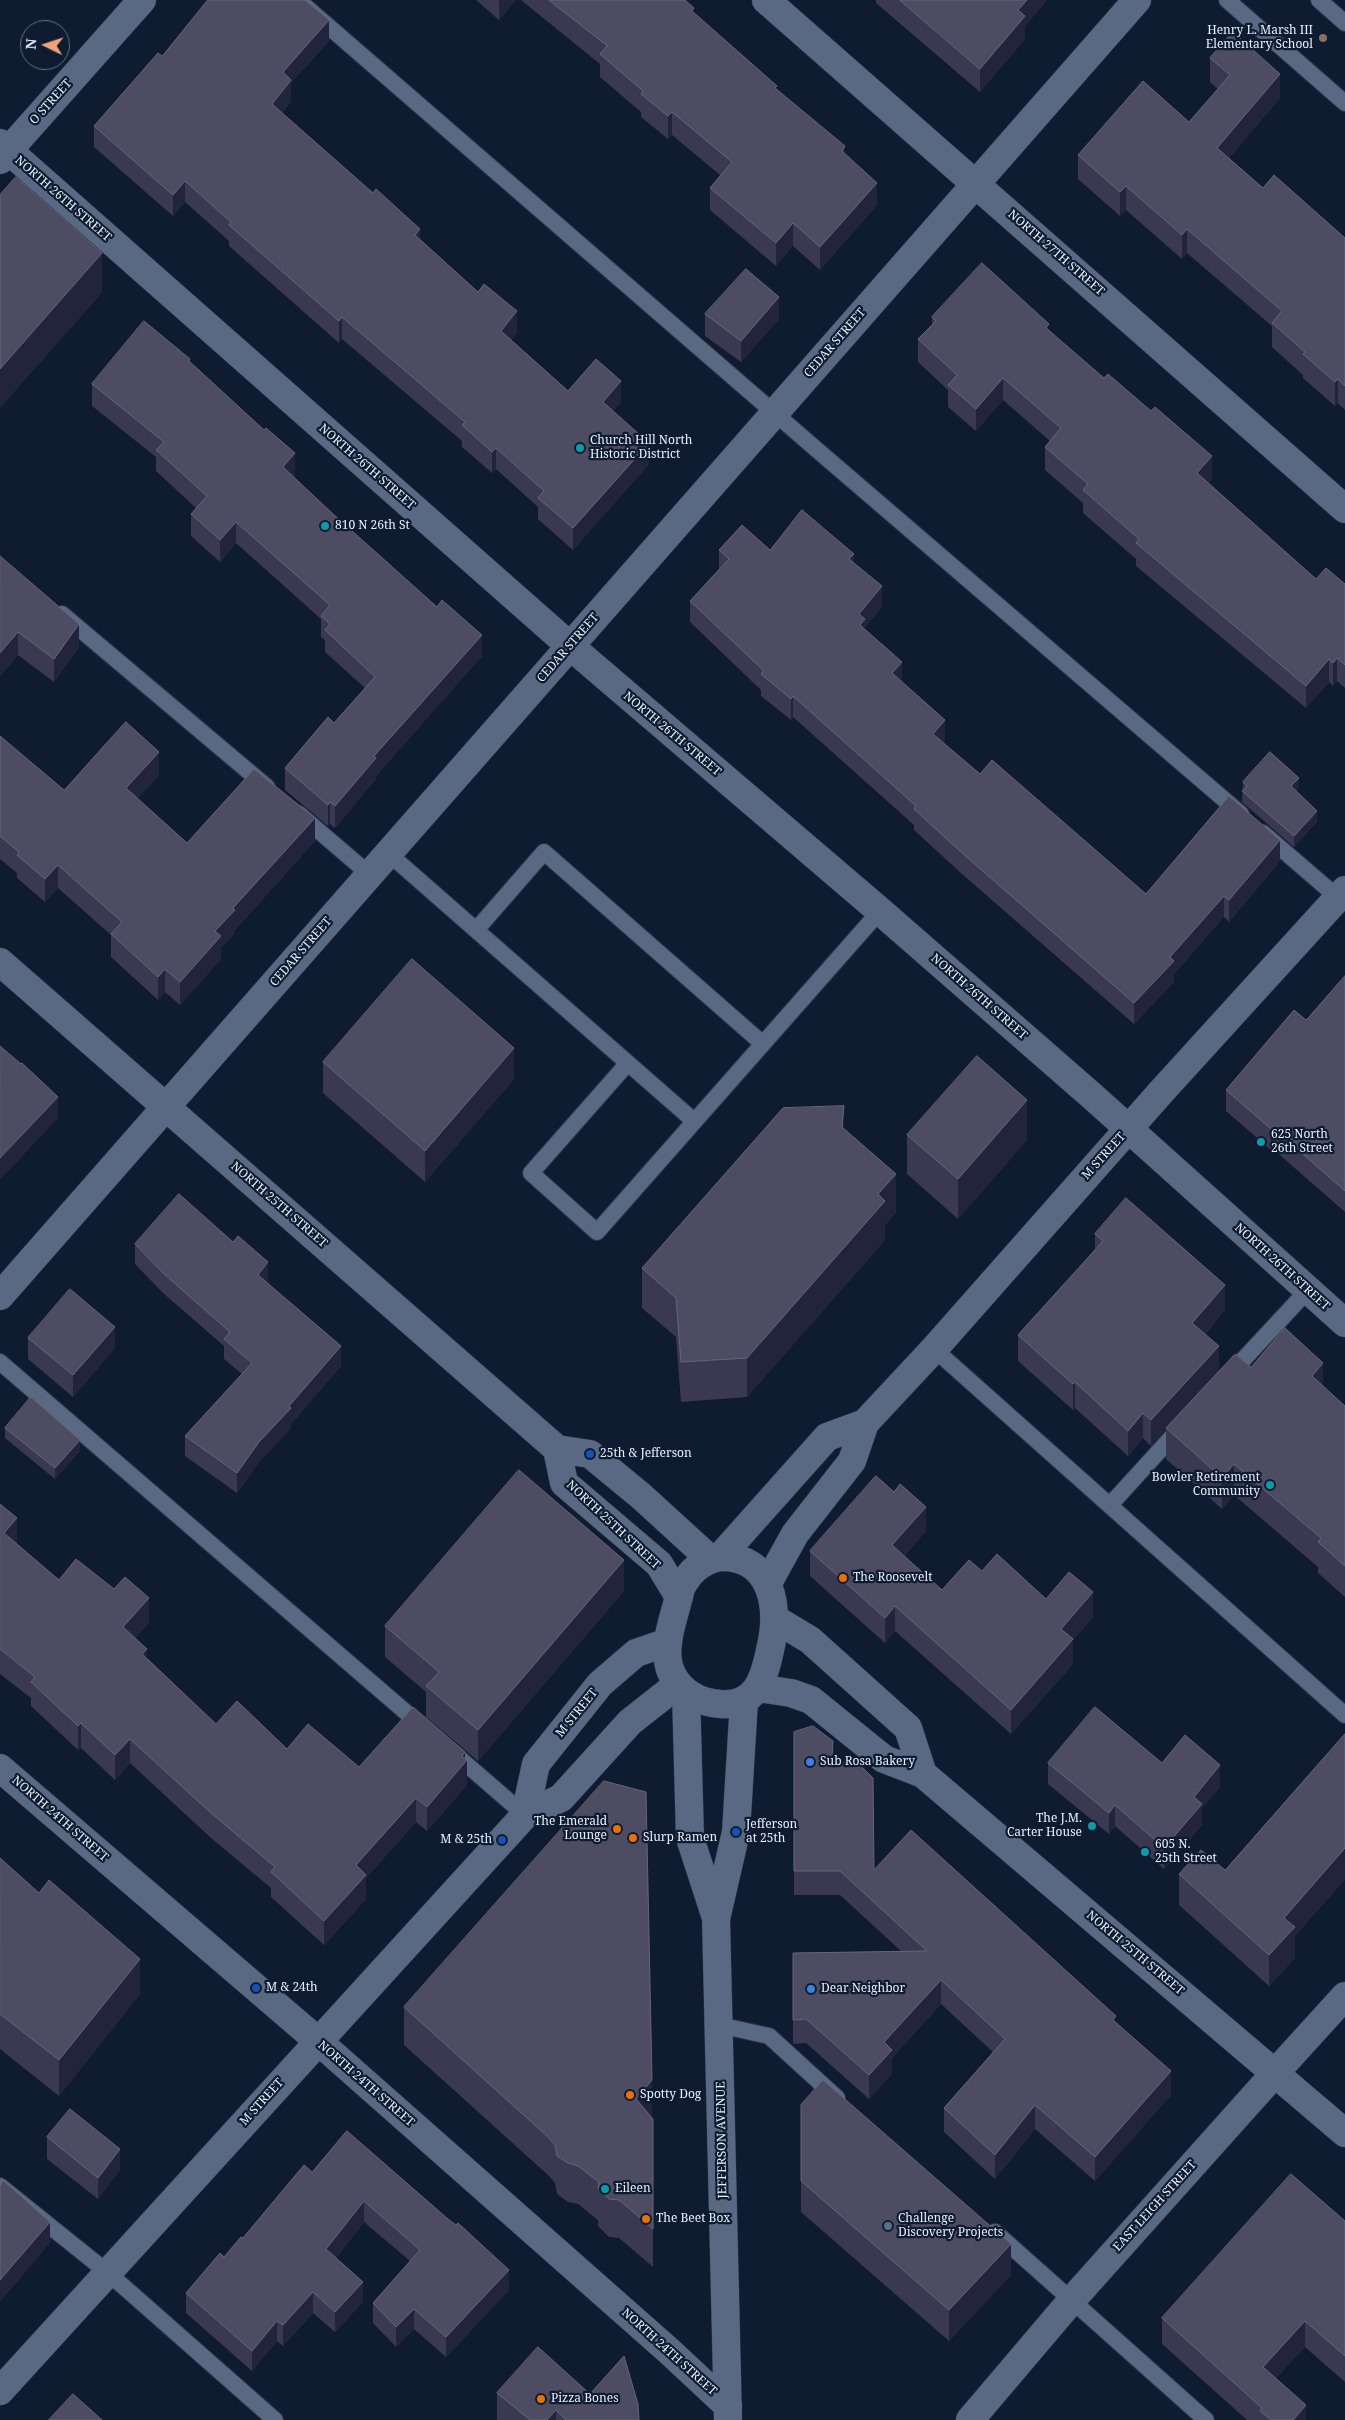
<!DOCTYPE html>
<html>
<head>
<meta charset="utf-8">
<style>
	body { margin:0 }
	#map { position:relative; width:1345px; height:2420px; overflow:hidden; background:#0e1b30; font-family:"Noto Serif",serif }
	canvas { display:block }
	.north { position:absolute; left:20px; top:20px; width:50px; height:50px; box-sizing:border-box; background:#0e1b30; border:1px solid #667082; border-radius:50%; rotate:274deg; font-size:14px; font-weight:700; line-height:20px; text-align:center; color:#e9f0fc }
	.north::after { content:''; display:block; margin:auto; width:18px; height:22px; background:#f1a27b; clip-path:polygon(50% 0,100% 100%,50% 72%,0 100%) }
</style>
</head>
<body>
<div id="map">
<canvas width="1345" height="2420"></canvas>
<div class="north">N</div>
</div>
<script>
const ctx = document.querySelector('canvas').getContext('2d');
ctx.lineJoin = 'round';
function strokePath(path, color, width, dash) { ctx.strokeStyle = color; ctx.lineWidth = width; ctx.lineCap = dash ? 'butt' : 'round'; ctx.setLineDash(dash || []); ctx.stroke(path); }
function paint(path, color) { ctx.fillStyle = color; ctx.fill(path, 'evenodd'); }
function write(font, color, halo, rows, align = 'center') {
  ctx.font = font + ' "Noto Serif",serif'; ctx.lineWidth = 4.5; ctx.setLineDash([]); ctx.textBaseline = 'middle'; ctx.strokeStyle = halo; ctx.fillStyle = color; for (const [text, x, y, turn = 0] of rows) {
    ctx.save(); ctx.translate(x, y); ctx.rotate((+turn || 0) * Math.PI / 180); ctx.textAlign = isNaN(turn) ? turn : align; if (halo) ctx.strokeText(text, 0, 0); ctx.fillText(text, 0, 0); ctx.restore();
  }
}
const service = new Path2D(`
	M298,0L816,449L1241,814
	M1227,0L1345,103
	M1319,0L1345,23
	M62,614L267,787
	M299,814L369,874
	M1263,833L1343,902
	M388,853L694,1121
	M476,930L544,852L763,1044
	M628,1063L531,1173L597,1232L880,911
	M934,1349L1345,1715
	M0,1362L423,1727
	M1228,1376L1308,1290
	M1110,1505L1181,1427
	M451,1751L525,1815
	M719,2025L769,2036L837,2098
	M0,2186L107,2272L275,2420
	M995,2232L1206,2420`);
const minor = new Path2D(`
	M766,0L1345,509
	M0,143L570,646L880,911L1092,1096L1345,1323
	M0,160L142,0
	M0,1296L1137,0
	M720,1557L827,1437L865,1423
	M768,1583L795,1534L852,1461L865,1423L934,1349L1161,1092L1345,890
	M0,1768L318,2041L669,2351L728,2406
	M525,1815L536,1764L600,1684L636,1653L668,1642
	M0,2391L525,1815L561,1798L630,1722L677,1685
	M970,2420L1071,2301L1275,2073`);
const tertiary = new Path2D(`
	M686,1692L690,1838L716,1918
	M1275,2073L1345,1996
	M728,2420L716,1919L736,1832L744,1701`);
const secondary = new Path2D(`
	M0,962L557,1449L590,1454L641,1496L710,1559
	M557,1449L564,1483L659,1564L679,1597
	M720,1557C774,1556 780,1610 770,1650C764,1680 755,1707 720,1704C709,1703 700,1701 691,1695C650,1668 673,1626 681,1588C690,1571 701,1561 720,1557Z
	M775,1619L810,1640L908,1728L923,1774
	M758,1688L791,1693L811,1700L884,1759L923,1774L1345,2133`);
const wall = new Path2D(`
	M476,0H516L499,20Z
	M521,0H685L694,13L845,154L877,205L820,270L793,246L776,266L710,210V188L720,175L672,135L668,139L641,117V112L600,77V64Z
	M876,0H1047L1025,26V39L980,92L876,3Z
	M329,41L291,83V101L282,113L420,240L517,333L511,340L568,391L621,402L613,411L649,464L573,550L538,519V507L496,469L492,473L462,447V441L342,339L339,343L229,246V241L185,202L173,216L94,147V126L162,56Z
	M1210,58L1280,98L1229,158L1263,188L1345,238V410L1338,403L1335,406L1303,378V375L1272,347V326L1187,253L1182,259L1126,210L1120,216L1078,179V155L1189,122L1218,89L1210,82Z
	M705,314L779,319L741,362L705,336Z
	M932,317L1049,330L1212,479L1208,483L1316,579L1345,584V688L1337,681L1333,686L1329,682L1306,708L1136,566V559L1083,513V503L1045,470V447L1050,441L1003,400L976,431L948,407V390L918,362V339L932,325Z
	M190,363L295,475L293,477L482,656L376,776V779L335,828L330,824L328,826L285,790V768L334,723L365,688L325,652V640L321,637V619L236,543L220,562L191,536V514L196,508L156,471V457L92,406V384Z
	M719,550H770L854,563L882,607L865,627V630L945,741L943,743L980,774L1146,894L1280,861L1229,922L1224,917L1174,974V982L1134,1024L962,874L914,830V825L793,717L791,720L761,696V690L690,622V601L719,569Z
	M0,556L79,647L54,682L18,655L0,676Z
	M0,736L64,790L159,775L137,799L187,843L315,841L235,930V933L221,947V959L180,1005L165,992L158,1000L111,957V935L58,888L45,902L17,878V873L0,859Z
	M1243,782L1299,789L1296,791L1317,822L1294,847L1242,802Z
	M1345,976V1212L1273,1149L1271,1150L1226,1111V1090L1306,1020Z
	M323,1062L514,1079L425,1182L323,1093Z
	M844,1129L896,1213L885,1225V1240L747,1397L681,1402L676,1337L642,1308V1268Z
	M907,1135L1027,1140L958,1219L907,1174Z
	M1095,1234L1225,1310L1205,1334L1219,1370L1251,1367L1323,1387L1345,1406V1597L1318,1573V1567L1234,1495L1222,1509L1166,1459V1429L1151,1446L1143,1438L1128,1456L1075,1408L1073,1410L1018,1361V1335L1095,1250Z
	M135,1244L268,1282L267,1283L341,1366L291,1424V1428L259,1462L237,1493L185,1456V1436L242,1374L224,1359V1346L163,1293L135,1264Z
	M28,1338L115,1348L73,1397L28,1359Z
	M5,1428L80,1451L55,1479L5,1438Z
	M894,1492L926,1531L904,1556L942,1590L982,1571L1046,1599L1093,1617L1073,1640V1664L1011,1734L895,1631L885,1643L810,1576V1551Z
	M0,1504L17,1543L16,1544L59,1580L149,1623L135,1638L147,1658L216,1724L287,1749L359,1767L465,1758L467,1785L427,1831L416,1822L366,1878V1899L324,1945L271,1897V1888L211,1838L130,1763L115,1780L81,1748L78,1750L31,1706V1698L0,1674Z
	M624,1591L478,1761L426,1717V1692L385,1657V1626Z
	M794,1732L833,1763L874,1870L1116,2023L1171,2095L1095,2181L1035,2129L995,2179L944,2132V2108L993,2052L941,2004L892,2058V2074L869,2099L806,2043L793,2044V1953L901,1951L840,1895H794Z
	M1345,1734V1879L1295,1936V1958L1269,1986L1179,1905V1874L1225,1870Z
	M1048,1763H1162L1220,1787L1202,1808V1825L1164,1869L1115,1826L1109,1834L1048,1784Z
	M0,1858L140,1994L59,2096L0,2049Z
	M404,2007L652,2118L653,2119V2267L619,2238L609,2237L598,2226V2220L578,2204L568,2202L557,2194L555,2183L548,2175L404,2045Z
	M801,2105L1011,2275L949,2341L801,2212Z
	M347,2131L509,2290L446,2357L414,2329L396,2347L373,2323V2303L410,2261L364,2222L336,2258L363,2302L335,2332L313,2313L283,2346L277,2341L252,2371L186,2313V2293L312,2172Z
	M47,2137L120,2170L98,2199L47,2159Z
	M1345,2221V2382L1305,2347L1276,2378L1306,2420H1247L1162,2344V2318Z
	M497,2393L590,2394L639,2420H497Z`);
const shadedWall = new Path2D(`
	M499,0H516L499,20Z
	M1027,0H1047L1025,26V39L980,92V69L1018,10Z
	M329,20V41L291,83V101L272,125V104L283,72Z
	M1280,74V98L1217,172V148Z
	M672,112V135L668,139V116Z
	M845,146V169L842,151Z
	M185,181V202L173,216V195Z
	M877,183V205L820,270V247Z
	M1126,186V210L1120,216V192Z
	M793,223V246L776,266V243Z
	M420,229V250L415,235Z
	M1187,229V253L1182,259V235Z
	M102,253V293L0,408V369Z
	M779,297V319L741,362V341Z
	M517,311V333L501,353V331Z
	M342,317V339L339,343V321Z
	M1003,378V400L976,431V409Z
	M1338,379V403L1335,406V382Z
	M621,381V402L603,423V402Z
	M649,443V464L573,550V528Z
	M496,448V469L492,473V452Z
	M295,453V475L283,488V467Z
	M1212,456V479L1197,496V473Z
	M236,522V543L220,562V540Z
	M854,554V575L849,559Z
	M882,586V607L865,627V640L860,646L859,614Z
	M79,624V647L54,682V659Z
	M18,632V655L0,676V653Z
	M482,635V656L376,776V779L335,828V806L374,756Z
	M1337,658V681L1333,686V663Z
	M1329,659V682L1306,708V686Z
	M902,662V683L892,673Z
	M793,696V717L791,720V699Z
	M945,720V741L933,755V734Z
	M159,752V775L126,811V788Z
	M1299,778V789L1291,797V786Z
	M330,802V824L328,826V805Z
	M1317,811V822L1294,847V836Z
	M315,818V841L235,930V933L221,947V959L180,1005V982L215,931L233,908Z
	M1280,840V861L1229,922V900Z
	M58,865V888L45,902V879Z
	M1224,896V917L1174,974V982L1134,1024V1003L1170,957Z
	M165,969V992L158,1000V977Z
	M514,1048V1079L425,1182V1151Z
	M58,1097V1118L0,1180V1158Z
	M1027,1100V1140L958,1219V1179Z
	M844,1106V1146L842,1127Z
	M1273,1128V1149L1271,1150V1129Z
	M896,1174V1213L885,1225V1240L747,1397V1358L878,1194Z
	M268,1262V1282L258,1295V1275Z
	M1225,1285V1310L1192,1348V1323Z
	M115,1327V1348L73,1397V1375Z
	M341,1346V1366L291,1424V1428L259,1462L237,1493V1473L259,1442Z
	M1219,1346V1372L1166,1428V1429L1151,1446V1420Z
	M1323,1363V1394L1312,1376Z
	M1075,1382V1408L1073,1410V1384Z
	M1143,1413V1438L1128,1456V1431Z
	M80,1440V1451L55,1479V1468Z
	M1234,1464V1495L1222,1509V1478Z
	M926,1507V1531L892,1569V1545Z
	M17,1518V1543L4,1558V1533Z
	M624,1560V1591L478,1761V1730Z
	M1093,1592V1617L1073,1640V1664L1011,1734V1710L1061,1629Z
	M149,1598V1623L123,1652V1627Z
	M895,1606V1631L885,1643V1618Z
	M147,1649V1673L142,1654Z
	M81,1723V1748L78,1750V1726Z
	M130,1739V1763L115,1780V1755Z
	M465,1752V1762L467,1760V1785L427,1831V1807Z
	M1220,1765V1787L1202,1808V1825L1164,1869V1848L1194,1797Z
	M416,1798V1822L366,1878V1899L324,1945V1921L356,1865Z
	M1115,1805V1826L1109,1834V1813Z
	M1345,1848V1879L1295,1936V1958L1269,1986V1955L1284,1918Z
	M140,1959V1994L59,2096V2060Z
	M941,1980V2004L892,2058V2074L869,2099V2075L884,2042Z
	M1171,2071V2095L1095,2181V2157Z
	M652,2080V2118L636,2099Z
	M1035,2105V2129L995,2179V2155Z
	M120,2149V2170L98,2199V2178Z
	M364,2201V2222L326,2270V2249Z
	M50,2222V2243L0,2302V2280Z
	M1011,2244V2275L949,2341V2310Z
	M509,2270V2290L446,2357V2337Z
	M363,2282V2302L335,2332V2312Z
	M313,2292V2313L283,2346V2325Z
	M414,2309V2329L396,2347V2327Z
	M277,2321V2341L252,2371V2351Z
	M1305,2321V2347L1263,2393V2367Z
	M1306,2405V2420H1293Z
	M556,2410V2420H547Z`);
const building = new Path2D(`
	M208,0H305L329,20L283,72L291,80L272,104L373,193L376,189L420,229L415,235L478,292L484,284L517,311L501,331L568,391L596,359L621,381L603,402L649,443L573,528L538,498L544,491L496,448L492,452L462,425L465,422L342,317L339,321L229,225L231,222L185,181L173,195L94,126L158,53L162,56Z
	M549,0H685L694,8L692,11L777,86L775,88L845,146L842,151L877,183L820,247L793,223L776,243L710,188L732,162L672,112L668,116L641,94L643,91L600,54L607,46Z
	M900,0H1027L1018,10L1025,16L980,69Z
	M1233,32L1280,74L1217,148L1263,188L1274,175L1345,238V386L1338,379L1335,382L1303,354L1305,352L1272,323L1282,311L1187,229L1182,235L1126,186L1120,192L1078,155L1143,81L1189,122L1230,75L1210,58Z
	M16,177L102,253L0,369V195Z
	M982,263L1049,324L1046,328L1104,378L1108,374L1151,411L1155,407L1212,456L1197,473L1316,579L1326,568L1345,584V665L1337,658L1333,663L1329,659L1306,686L1136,543L1139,539L1083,490L1088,484L1045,447L1061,428L1003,378L976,409L948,385L957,375L918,339L936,321L932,317Z
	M746,269L779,297L741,341L705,314Z
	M144,321L190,359L189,361L264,430L266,428L295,453L283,467L332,513L437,607L442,600L482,635L374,756L376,758L335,806L330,802L328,805L285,768L328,717L334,723L375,677L325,630L330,624L321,616L330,605L236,522L220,540L191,514L207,496L156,450L164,442L92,384Z
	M802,510L854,554L849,559L882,586L859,614L865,619L860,625L902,662L892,673L945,720L933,734L980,774L992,760L1146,894L1229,796L1280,840L1229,900L1224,896L1170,957L1174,961L1134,1003L962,853L914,809L916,806L793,696L791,699L761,674L764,671L690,601L729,559L719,550L742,525L770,550Z
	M0,556L79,624L54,659L18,632L0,653Z
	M126,722L159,752L126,788L187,843L254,769L315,818L233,908L235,910L215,931L221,936L180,982L165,969L158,977L111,934L122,922L58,865L45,879L17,855L19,852L0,836V736L64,790Z
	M1270,752L1299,778L1291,786L1317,811L1294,836L1242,791L1247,786L1243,782Z
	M412,959L514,1048L425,1151L323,1062Z
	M1345,976V1191L1273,1128L1271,1129L1226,1090L1294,1010L1306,1020Z
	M0,1046L21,1064L22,1063L58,1097L0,1158Z
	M977,1056L1027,1100L958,1179L907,1135Z
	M844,1106L842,1127L896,1174L878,1194L885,1201L747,1358L681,1362L676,1298L642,1268L783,1108Z
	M179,1194L233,1242L238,1236L268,1262L258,1275L341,1346L289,1406L291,1408L259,1442L237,1473L185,1436L252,1363L224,1339L230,1332L163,1273L135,1244Z
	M1126,1198L1225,1285L1192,1323L1219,1346L1151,1420L1143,1413L1128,1431L1075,1382L1073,1384L1018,1335L1103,1241L1095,1234Z
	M70,1289L115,1327L73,1375L28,1338Z
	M1285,1328L1323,1363L1312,1376L1345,1406V1566L1318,1542L1321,1538L1234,1464L1222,1478L1166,1428L1235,1354L1251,1367Z
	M31,1397L80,1440L55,1468L5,1428Z
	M519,1470L624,1560L478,1730L426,1686L439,1672L385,1626Z
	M876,1476L894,1492L900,1484L926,1507L892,1545L942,1590L969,1560L982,1571L997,1554L1046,1599L1069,1572L1093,1592L1061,1629L1073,1639L1011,1710L895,1606L885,1618L810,1551Z
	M0,1504L17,1518L4,1533L59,1580L76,1559L114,1589L125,1577L149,1598L123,1627L147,1649L142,1654L216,1724L237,1701L287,1749L308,1724L359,1767L413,1707L465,1752L462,1756L467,1760L427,1807L416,1798L356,1865L366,1875L324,1921L271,1872L275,1867L211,1813L130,1739L115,1755L81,1723L78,1726L31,1682L35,1677L0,1649Z
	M1095,1707L1162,1763L1185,1735L1220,1765L1194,1797L1202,1804L1164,1848L1115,1805L1109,1813L1048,1763Z
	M813,1726L833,1741L832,1763L857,1762L873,1778L874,1870L911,1830L1116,2016L1113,2020L1171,2071L1095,2157L1035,2105L995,2155L944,2108L1005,2039L941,1980L884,2042L892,2050L869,2075L806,2019L793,2020V1953L927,1951L840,1871H794V1732Z
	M1345,1734V1848L1284,1918L1295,1927L1269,1955L1179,1874L1201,1850L1225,1870Z
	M604,1781L646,1792L652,2080L636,2099L653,2119V2229L619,2200L609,2199L598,2188L599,2182L578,2166L568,2163L557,2156L555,2145L548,2137L404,2007Z
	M0,1858L39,1893L49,1880L140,1959L59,2060L0,2014Z
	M823,2080L1011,2244L949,2310L801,2181V2105Z
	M70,2109L120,2149L98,2178L47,2137Z
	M347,2131L448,2219L456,2225L458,2223L509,2270L446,2337L414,2309L396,2327L373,2303L420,2250L364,2201L326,2249L363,2282L335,2312L313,2292L283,2325L277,2321L252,2351L186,2293L220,2253L224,2257L241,2237L243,2238L304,2165L312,2172Z
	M1291,2174L1345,2221V2356L1305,2321L1263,2367L1306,2405L1293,2420H1271L1260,2411L1262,2408L1162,2318Z
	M4,2181L50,2222L0,2280V2186Z
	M538,2347L590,2394L624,2356L638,2404L639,2420H566L556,2410L547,2420H530L497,2393Z
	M73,2394L102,2420H49Z`);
const markers = [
	[1323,38,5,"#8d6e63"],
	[580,448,5,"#0f9aa8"],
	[325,526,5,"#0f9aa8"],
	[1261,1142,5,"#0f9aa8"],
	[590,1454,5,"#1a4fb4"],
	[1270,1485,5,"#0f9aa8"],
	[843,1578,5,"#e8710a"],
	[810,1762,5,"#3f7fe0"],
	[1092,1826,5,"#0f9aa8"],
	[617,1829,5,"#e8710a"],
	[736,1832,5,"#1a4fb4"],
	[633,1838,5,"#e8710a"],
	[502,1840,5,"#1a4fb4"],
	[1145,1852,5,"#0f9aa8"],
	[256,1988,5,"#1a4fb4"],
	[811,1989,5,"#3f7fe0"],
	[630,2095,5,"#e8710a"],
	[605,2189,5,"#0f9aa8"],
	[646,2219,5,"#e8710a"],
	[888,2226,5,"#5c6f8a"],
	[541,2399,5,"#e8710a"]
];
const poiNames = [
	["Henry L. Marsh III",1313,31,"right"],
	["Elementary School",1313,45,"right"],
	["Church Hill North",590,441],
	["Historic District",590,455],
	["810 N 26th St",335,526],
	["625 North",1271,1135],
	["26th Street",1271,1149],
	["25th & Jefferson",600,1454],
	["Bowler Retirement",1260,1478,"right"],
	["Community",1260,1492,"right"],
	["The Roosevelt",853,1578],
	["Sub Rosa Bakery",820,1762],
	["The J.M.",1082,1819,"right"],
	["Carter House",1082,1833,"right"],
	["The Emerald",607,1822,"right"],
	["Lounge",607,1836,"right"],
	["Jefferson",746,1825],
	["at 25th",746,1839],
	["Slurp Ramen",643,1838],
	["M & 25th",492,1840,"right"],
	["605 N.",1155,1845],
	["25th Street",1155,1859],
	["M & 24th",266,1988],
	["Dear Neighbor",821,1989],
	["Spotty Dog",640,2095],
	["Eileen",615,2189],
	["The Beet Box",656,2219],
	["Challenge",898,2219],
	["Discovery Projects",898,2233],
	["Pizza Bones",551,2399]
];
const streetNames = [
	["O STREET",51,102,-48],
	["NORTH 26TH STREET",63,199,41],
	["NORTH 27TH STREET",1056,253,41],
	["CEDAR STREET",835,343,-49],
	["NORTH 26TH STREET",367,467,41],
	["CEDAR STREET",568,648,-49],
	["NORTH 26TH STREET",672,734,40],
	["CEDAR STREET",301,952,-49],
	["NORTH 26TH STREET",979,997,41],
	["M STREET",1104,1156,-48],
	["NORTH 25TH STREET",279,1205,41],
	["NORTH 26TH STREET",1282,1267,42],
	["NORTH 25TH STREET",613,1525,43],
	["M STREET",577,1713,-51],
	["NORTH 24TH STREET",60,1819,41],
	["NORTH 25TH STREET",1135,1953,40],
	["NORTH 24TH STREET",366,2084,41],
	["M STREET",262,2102,-48],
	["JEFFERSON AVENUE",722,2140,-91],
	["EAST LEIGH STREET",1155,2206,-48],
	["NORTH 24TH STREET",669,2352,42]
];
strokePath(service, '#2f3446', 18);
strokePath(minor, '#2f3446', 29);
strokePath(tertiary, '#2f3446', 29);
strokePath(secondary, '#2f3446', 29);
strokePath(service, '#596983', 16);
strokePath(minor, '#596983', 28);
strokePath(tertiary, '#596983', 28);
strokePath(secondary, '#596983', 28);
paint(wall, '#3b3851');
paint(shadedWall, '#21243c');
paint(building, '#4e4c63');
strokePath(building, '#66657b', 1);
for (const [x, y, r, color] of markers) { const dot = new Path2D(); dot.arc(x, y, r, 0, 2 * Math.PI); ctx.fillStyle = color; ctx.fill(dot); strokePath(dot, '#0e1b30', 2); }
write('12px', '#e9f0fc', '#0e1b30', poiNames, 'left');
write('12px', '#e9f0fc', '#0e1b30', streetNames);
</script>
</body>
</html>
